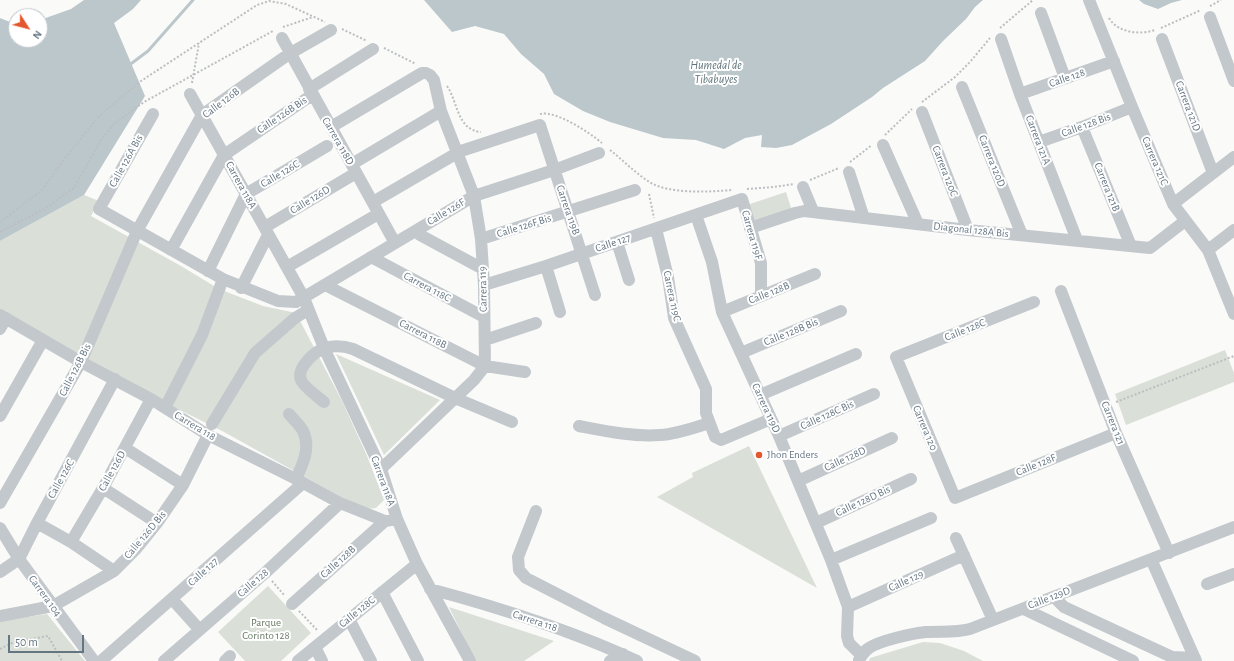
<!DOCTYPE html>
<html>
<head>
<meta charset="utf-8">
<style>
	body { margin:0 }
	#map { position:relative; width:1234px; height:661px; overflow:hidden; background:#fafaf8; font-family:"Alegreya Sans",sans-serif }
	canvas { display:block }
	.north { position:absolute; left:8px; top:8px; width:40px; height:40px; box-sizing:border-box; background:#fff; border:1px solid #c1c8cd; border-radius:50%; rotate:126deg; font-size:11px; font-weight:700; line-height:16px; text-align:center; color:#657683 }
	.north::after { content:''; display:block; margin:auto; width:14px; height:18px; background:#e4572e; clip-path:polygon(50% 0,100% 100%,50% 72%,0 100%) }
	.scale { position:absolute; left:8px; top:635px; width:76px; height:18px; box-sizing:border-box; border:2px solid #657683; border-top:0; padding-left:5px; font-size:12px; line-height:14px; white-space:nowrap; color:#657683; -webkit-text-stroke:3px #fff; paint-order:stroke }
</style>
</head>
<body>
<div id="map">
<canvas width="1234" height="661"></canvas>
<div class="north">N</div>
<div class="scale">50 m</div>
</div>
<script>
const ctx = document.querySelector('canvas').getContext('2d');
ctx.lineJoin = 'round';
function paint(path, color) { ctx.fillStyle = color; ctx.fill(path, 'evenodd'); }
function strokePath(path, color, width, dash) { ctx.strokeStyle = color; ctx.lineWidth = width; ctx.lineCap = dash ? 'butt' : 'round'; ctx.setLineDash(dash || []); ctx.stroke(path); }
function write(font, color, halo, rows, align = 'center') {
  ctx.font = font + ' "Alegreya Sans",sans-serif'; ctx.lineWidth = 4; ctx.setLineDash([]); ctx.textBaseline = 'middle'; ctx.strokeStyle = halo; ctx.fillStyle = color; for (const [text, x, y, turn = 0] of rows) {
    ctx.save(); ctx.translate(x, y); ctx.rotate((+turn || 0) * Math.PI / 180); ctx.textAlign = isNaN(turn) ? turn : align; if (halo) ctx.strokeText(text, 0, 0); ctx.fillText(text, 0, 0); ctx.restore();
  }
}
const green = new Path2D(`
	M786,192L792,211L753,224L747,205Z
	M84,195L99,201L91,216L181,266L219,289L263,306L296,313L342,401L367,456L384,500L376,508L367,509L343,498L224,432L132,386L0,313V241Z
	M1225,350L1234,373V382L1126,425L1115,394Z
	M336,354L440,400L384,455Z
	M749,446L817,588L657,497L693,477L692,473Z
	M268,586L311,633L281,661H245L218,632Z
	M449,607L554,641L524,661H475Z
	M47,614L85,661H0V621Z
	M923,642L940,643L964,651L983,661H869L870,658Z`);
const water = new Path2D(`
	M84,0H141L133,9L114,23L145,96L84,195L0,241V18L10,22H16V40H40V20L71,9Z
	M424,0H983L975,7L966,19L943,41L925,61L883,88L872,97L831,124L792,145L776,148L761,147L762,135L745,138L724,149L696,140L663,138L610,122L583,111L554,94L544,74L521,54L504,34L475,26L452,32Z
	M1139,0H1182L1171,3L1158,9L1144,4Z`);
const stream = new Path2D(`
	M128,66L148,51L193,0`);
const path = new Path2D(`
	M1210,6L1221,0
	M1109,18C1118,33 1140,35 1155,30
	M283,27L313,17
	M1000,28L1033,0
	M1161,28L1201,10
	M342,29L367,41
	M384,48L416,64
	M192,83L199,43
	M447,86C458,102 457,130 481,132
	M922,102L955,77L970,62L990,38
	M540,114C556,110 590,133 602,143
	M885,135L912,109
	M610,150C623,160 636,174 651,183C671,194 709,192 732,190
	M850,162L872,145
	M810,180L839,168
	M747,189L774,187L794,184
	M649,194L654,218
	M0,222L42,190L65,158L99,116L141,81L257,5L269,1L286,4L325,22
	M0,232L46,208L74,188L101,140L114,124L144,102L273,31
	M1116,402L1234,356
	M272,581L285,596
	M299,611L318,631
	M0,649L14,642L48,636L62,661`);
const minor = new Path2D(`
	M1089,0L1132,107L1173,204L1208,250L1234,314
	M1041,13L1065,78
	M1210,17L1234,81
	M282,38L395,243
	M1001,39L1020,94L1077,240
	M1162,39L1213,173
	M962,87L1022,235
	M309,89L373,49
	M190,94L304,298L324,348L381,469L397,519L417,564L470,661
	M1020,94L1114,61
	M922,112L968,230
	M153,114L99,209L223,279L278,301L296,302L474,196L554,170L599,153
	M331,127L422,73H426L430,75L434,80L441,111L474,196L481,239L484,285L485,366L474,380L381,469
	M1082,127L1131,246
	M1039,142L1082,127L1132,107
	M883,145L918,224
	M458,152L540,125L595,295
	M352,164L441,111
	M849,172L864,218
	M803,187L813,211
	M373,202L452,156
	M1173,204L1234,157
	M696,215L712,262L722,312L779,436L831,560L848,607L847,636L849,643L857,651L862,654
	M265,227L356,173
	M750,228L795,213L804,211L968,230L1150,248L1185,221
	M656,229L668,277L674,318L706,389V413L715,437L721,440L771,419
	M420,235L483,269
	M481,239L635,190
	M617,242L629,280
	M171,250L224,155L312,95
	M1208,250L1234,230
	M371,257L484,317
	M546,266L560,312
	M287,267L373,217
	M208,271L246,194L327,146
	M325,285L485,366L525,372
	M484,285L546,266L742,199L761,263V296
	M241,288L268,235
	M1061,291L1116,433L1169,553
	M1034,302L896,357L955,498L1116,433
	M722,312L815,274
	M0,315L81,362L151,399L208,435L296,479L340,503L385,521L397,519
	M0,329L6,318
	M485,340L536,323
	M741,353L841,311
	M760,395L856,354
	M168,402L202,335L223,279
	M324,402C318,397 304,387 301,380C296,368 315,351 325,348C335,345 344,346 353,349L455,398L512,422
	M289,414C293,419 300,425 303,431C311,447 303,464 296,479
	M0,416L43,340
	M212,424L255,353L295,318L308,310
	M579,426C605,431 633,437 660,435C677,434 693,428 709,423
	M779,436L874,394
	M125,448L183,485
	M798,481L892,438
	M103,488L157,523
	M0,503L81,362L137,231L202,115L289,54L331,30
	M536,511L518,557L519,570L526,578L604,618L695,661
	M37,523L71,542L114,571
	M816,523L911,479
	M0,528L19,559L94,661
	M956,538L993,620
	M71,542L103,488L151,399
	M1151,559L1196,661
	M831,560L931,518
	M0,572L19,559L37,523L115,379
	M1207,584L1234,574
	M430,589C501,608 571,630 637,661
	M382,592L418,661
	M1054,597L1064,607L1172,657L1195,658
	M172,599L199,629
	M292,604L385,521
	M848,607L964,555
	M1024,609L1133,661
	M0,616L53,606L114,571L136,549L157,523L183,485L208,435
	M349,619L371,661
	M315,647L322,661
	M859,660C862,655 864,651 869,648C879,641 913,633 926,632C941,631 955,633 970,629L1234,527
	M101,661L303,483
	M164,661L265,573L340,503
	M225,661L230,656
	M298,661L417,564
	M610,661L623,654`);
const markers = [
	[759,455,4,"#e4572e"]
];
const streetNames = [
	["Calle 128",1067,78,-19],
	["Calle 126B",221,103,-37],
	["Carrera 121D",1188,106,69],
	["Calle 126B Bis",282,115,-34],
	["Calle 128 Bis",1086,125,-20],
	["Carrera 121A",1038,140,69],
	["Carrera 118D",338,141,60],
	["Calle 126A Bis",126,161,-61],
	["Carrera 120D",992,161,68],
	["Carrera 121C",1155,161,67],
	["Carrera 120C",945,171,69],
	["Calle 126C",280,174,-31],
	["Carrera 118A",241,185,61],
	["Carrera 121B",1107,187,68],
	["Calle 126D",310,200,-31],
	["Carrera 119B",568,210,71],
	["Calle 126F",446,212,-31],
	["Calle 126F Bis",524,226,-17],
	["Diagonal 128A Bis",971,230,6],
	["Carrera 119F",752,235,74],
	["Calle 127",613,243,-19],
	["Carrera 118C",427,287,28],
	["Carrera 119",483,289,-91],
	["Calle 128B",769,293,-22],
	["Carrera 119C",672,296,78],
	["Calle 128C",965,330,-22],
	["Calle 128B Bis",791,332,-22],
	["Carrera 118B",423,334,27],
	["Calle 126B Bis",75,370,-63],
	["Carrera 119D",766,408,65],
	["Calle 128C Bis",827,415,-24],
	["Carrera 121",1113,423,68],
	["Carrera 118",195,426,31],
	["Carrera 120",925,428,67],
	["Calle 128D",845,459,-25],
	["Calle 128F",1036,465,-22],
	["Calle 126D",112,471,-61],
	["Calle 126C",61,479,-61],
	["Carrera 118A",383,481,70],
	["Calle 128D Bis",863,501,-25],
	["Calle 126D Bis",145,535,-50],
	["Calle 128B",338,562,-42],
	["Calle 127",203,572,-42],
	["Calle 129",906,581,-24],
	["Calle 128",253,583,-41],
	["Carrera 104",45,596,54],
	["Calle 129D",1049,598,-21],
	["Calle 128C",357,612,-39],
	["Carrera 118",535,621,18]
];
const poiNames = [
	["Jhon Enders",767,455]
];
const parkNames = [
	["Parque",266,623],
	["Corinto 128",266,636]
];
const waterNames = [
	["Humedal de",716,65],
	["Tibabuyes",716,79]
];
paint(green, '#dadfd7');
paint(water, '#bbc7cb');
strokePath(stream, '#bbc7cb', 3);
strokePath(path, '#bbbfc2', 2, [2, 2]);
strokePath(minor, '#c3c8cc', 12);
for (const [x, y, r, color] of markers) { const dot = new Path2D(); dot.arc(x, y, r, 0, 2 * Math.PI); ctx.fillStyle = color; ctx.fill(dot); strokePath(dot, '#fff', 1.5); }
write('11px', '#657683', '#fff', streetNames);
write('11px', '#657683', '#fff', poiNames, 'left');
write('11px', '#687a64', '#fff', parkNames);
write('italic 12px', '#60757c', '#fff', waterNames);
</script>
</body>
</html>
